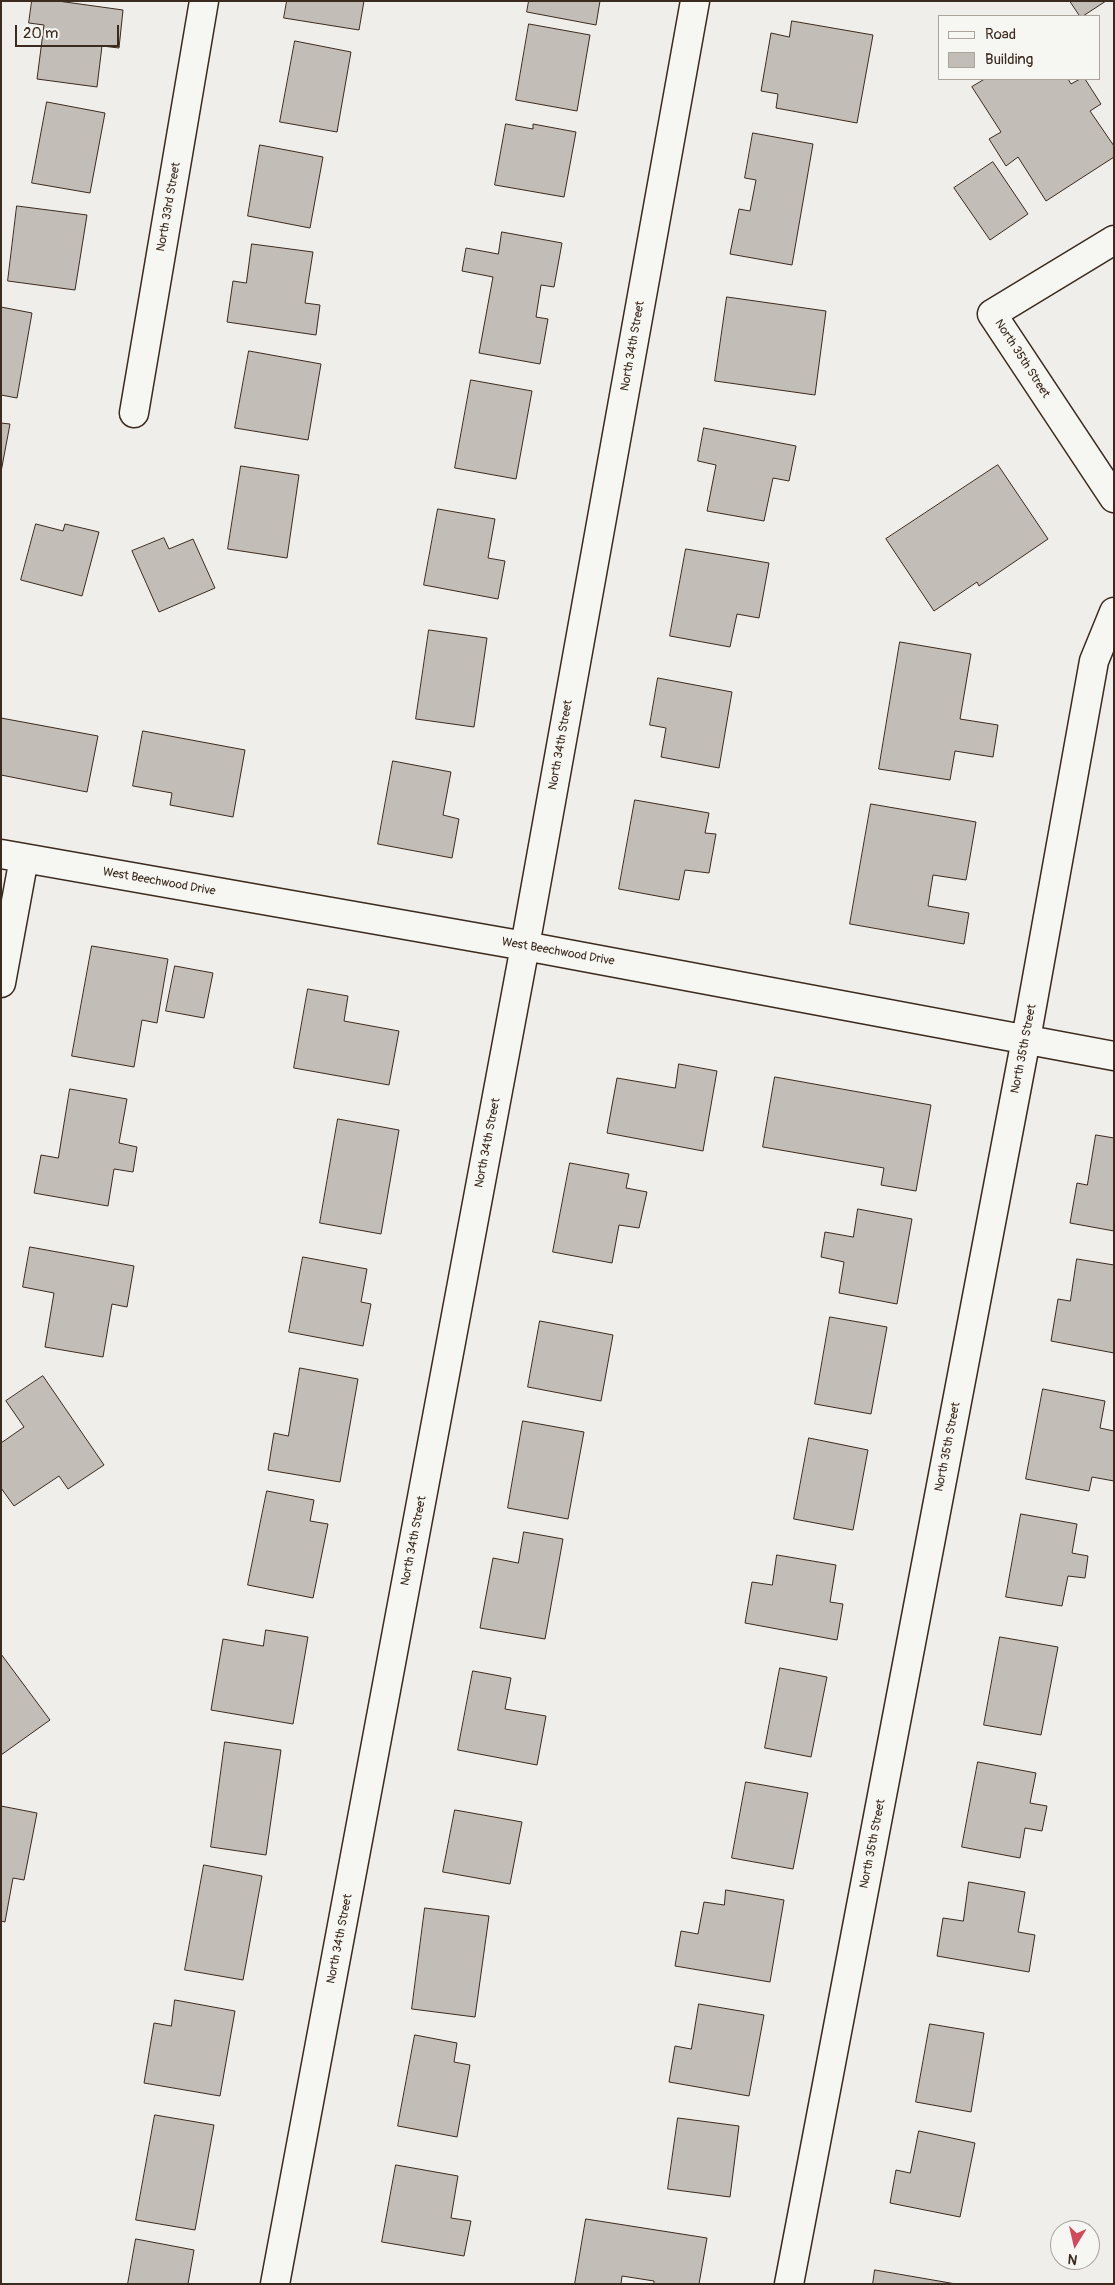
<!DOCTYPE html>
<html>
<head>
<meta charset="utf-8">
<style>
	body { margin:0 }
	#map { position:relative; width:1115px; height:2285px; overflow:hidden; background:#efeeea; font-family:Pangolin,sans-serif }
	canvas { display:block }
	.frame { position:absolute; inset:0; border:2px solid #3b2a1e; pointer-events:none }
	.legend { position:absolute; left:938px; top:15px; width:162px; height:65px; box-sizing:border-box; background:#f6f6f2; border:1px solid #aba49d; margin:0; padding:6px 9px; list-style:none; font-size:15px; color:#3b2a1e }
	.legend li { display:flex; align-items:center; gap:10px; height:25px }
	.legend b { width:25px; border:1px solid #aba49d }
	.north { position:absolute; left:1050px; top:2220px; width:50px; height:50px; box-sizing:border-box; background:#f6f6f2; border:1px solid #aba49d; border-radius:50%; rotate:189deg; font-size:14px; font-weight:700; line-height:20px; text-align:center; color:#3b2a1e }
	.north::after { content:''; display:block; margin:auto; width:18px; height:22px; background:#d1495b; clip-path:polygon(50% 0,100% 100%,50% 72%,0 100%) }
	.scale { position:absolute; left:15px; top:25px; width:104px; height:22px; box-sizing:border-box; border:2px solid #3b2a1e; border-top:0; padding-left:6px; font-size:15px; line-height:18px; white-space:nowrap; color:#3b2a1e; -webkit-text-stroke:4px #f6f6f2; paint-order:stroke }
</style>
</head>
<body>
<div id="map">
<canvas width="1115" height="2285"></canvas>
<div class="frame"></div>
<ul class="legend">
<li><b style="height:6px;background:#f6f6f2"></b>Road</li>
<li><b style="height:14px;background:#c2bdb7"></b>Building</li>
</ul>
<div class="north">N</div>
<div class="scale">20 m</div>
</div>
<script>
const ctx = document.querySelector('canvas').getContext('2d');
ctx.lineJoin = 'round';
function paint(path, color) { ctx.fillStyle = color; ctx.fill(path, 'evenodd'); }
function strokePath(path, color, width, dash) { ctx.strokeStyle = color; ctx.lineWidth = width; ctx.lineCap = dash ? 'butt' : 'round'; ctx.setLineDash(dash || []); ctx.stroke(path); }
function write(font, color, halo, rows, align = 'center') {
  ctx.font = font + ' Pangolin,sans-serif'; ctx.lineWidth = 4; ctx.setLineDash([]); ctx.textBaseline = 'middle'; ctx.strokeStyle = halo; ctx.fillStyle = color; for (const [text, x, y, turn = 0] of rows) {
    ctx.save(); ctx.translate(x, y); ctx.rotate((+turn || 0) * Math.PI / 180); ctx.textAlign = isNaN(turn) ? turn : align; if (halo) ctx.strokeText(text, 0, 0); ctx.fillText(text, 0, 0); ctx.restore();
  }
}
const building = new Path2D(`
	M32,1H58L123,10L119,48L102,46L97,87L37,79L44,25L29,23Z
	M287,1H364L359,30L284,18Z
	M529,1H600L596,25L527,12Z
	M1070,1H1106L1083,16H1080Z
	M792,21L873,35L857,123L776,108L778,94L761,91L771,33L789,37Z
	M529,24L590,35L577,111L516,100Z
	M295,41L351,52L337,132L280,122Z
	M985,79H1068L1071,84L1080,79H1085L1101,104L1090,111L1114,146V157L1046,201L1018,157L1006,166L989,139L1001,132L972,87Z
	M47,102L105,113L90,193L32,183Z
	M506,124L533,129V124L576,132L564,197L495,185Z
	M753,133L813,144L792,265L730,254L739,209L750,211L756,180L745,178Z
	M260,145L323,157L310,228L248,216Z
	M993,162L1028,214L990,240L954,188Z
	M17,206L87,215L75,290L8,281Z
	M502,232L562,243L554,287L541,285L536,317L548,319L540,364L479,353L493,277L462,271L466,248L498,254Z
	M252,244L313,252L305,303L320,305L316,335L227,322L233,281L246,283Z
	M727,297L826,311L815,395L715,381Z
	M1,307L32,313L17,398L1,395Z
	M249,351L321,364L308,440L235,428Z
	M471,380L532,391L516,479L455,468Z
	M1,423L10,424L1,472Z
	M704,428L796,446L789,481L773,478L764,521L707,511L716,465L698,461Z
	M998,465L1048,539L979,586L977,582L934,611L886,539Z
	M241,466L299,475L287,558L228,549Z
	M438,509L495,519L488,558L505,561L498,599L424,585Z
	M36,524L63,531L65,524L99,532L82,596L21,580Z
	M164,538L169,549L193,539L215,588L159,612L132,551Z
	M686,549L769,563L759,618L737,614L730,647L670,636Z
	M429,630L487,638L474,727L416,719Z
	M900,642L971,654L960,719L998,725L993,757L955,751L950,780L879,769Z
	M658,678L732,692L719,768L661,757L666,728L650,725Z
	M1,718L98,736L87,792L1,775Z
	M143,731L245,750L233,817L170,805L172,793L133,786Z
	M393,761L451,772L443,815L459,819L452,858L378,844Z
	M635,800L709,813L705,833L716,834L709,873L685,870L679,900L619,889Z
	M871,804L976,822L966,880L933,875L928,906L969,913L964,944L850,924Z
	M92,946L168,959L157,1023L142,1020L134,1067L72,1056Z
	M175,966L213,973L204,1018L166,1011Z
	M308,989L348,996L344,1021L399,1031L389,1085L294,1068Z
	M679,1064L717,1071L703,1151L607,1133L617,1078L675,1088Z
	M775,1077L931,1105L916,1191L881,1185L884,1168L763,1147Z
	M70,1089L127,1099L119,1143L137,1147L133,1172L114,1169L108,1206L34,1193L41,1155L58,1158Z
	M338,1119L399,1130L381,1234L320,1223Z
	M1096,1135L1114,1138V1231L1070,1223L1077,1183L1087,1185Z
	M570,1163L629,1174L626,1188L647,1192L639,1228L619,1225L612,1263L553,1252Z
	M858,1209L912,1219L897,1304L839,1293L844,1262L821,1257L825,1232L853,1237Z
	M30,1247L134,1266L127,1307L112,1304L103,1357L45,1347L54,1293L23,1287Z
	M303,1257L367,1269L361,1302L371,1304L363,1346L289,1332Z
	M1077,1259L1114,1265V1353L1051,1341L1058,1299L1070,1301Z
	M830,1317L887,1327L871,1414L815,1404Z
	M540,1321L613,1335L601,1401L528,1387Z
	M300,1368L358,1379L340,1482L268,1470L274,1433L288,1436Z
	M43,1376L104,1465L68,1489L59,1476L14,1506L1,1488V1443L24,1427L6,1401Z
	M1043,1389L1105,1401L1100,1428L1114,1431V1481L1092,1477L1089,1491L1026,1479Z
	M523,1421L584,1432L568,1519L508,1508Z
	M809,1438L868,1450L853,1530L794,1519Z
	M267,1491L314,1500L310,1521L328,1524L313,1598L248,1585Z
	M1021,1514L1077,1524L1072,1553L1088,1556L1085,1578L1068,1576L1062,1606L1006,1597Z
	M524,1532L563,1539L545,1639L480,1628L493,1558L518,1563Z
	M777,1555L836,1565L830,1602L843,1604L837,1640L745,1623L752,1582L772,1585Z
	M266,1630L308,1637L293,1724L211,1710L223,1639L263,1646Z
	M1000,1637L1058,1647L1041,1735L984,1725Z
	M1,1654L50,1720L1,1755Z
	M780,1668L827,1677L811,1757L765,1748Z
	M473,1671L511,1678L505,1709L546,1716L537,1765L458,1750Z
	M225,1742L281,1750L266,1855L211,1847Z
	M978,1762L1036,1773L1030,1803L1047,1806L1042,1831L1025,1828L1020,1858L962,1847Z
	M746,1782L808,1793L793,1869L732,1858Z
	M1,1806L37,1813L24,1880L13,1878L5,1922L1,1921Z
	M455,1810L522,1822L510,1884L443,1872Z
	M204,1865L262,1876L243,1980L185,1970Z
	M969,1882L1025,1892L1018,1932L1035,1935L1029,1972L937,1956L943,1918L963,1921Z
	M726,1890L784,1900L770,1982L675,1966L681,1931L698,1934L704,1902L724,1905Z
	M425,1908L489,1916L475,2017L412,2009Z
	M175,2000L235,2011L220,2096L144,2083L154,2023L171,2026Z
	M699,2004L764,2015L749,2096L669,2082L675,2046L691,2049Z
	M930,2024L984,2033L971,2112L916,2102Z
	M415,2035L457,2043L454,2062L470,2065L457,2137L398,2126Z
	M155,2115L214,2125L195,2230L136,2220Z
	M678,2118L739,2126L730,2197L668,2189Z
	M919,2131L975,2143L960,2217L890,2203L896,2170L910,2173Z
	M396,2165L458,2176L451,2218L471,2221L464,2256L382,2242Z
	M586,2219L707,2238L699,2284H654V2281L622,2276L621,2284H575Z
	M136,2239L194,2250L188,2284H128Z
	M875,2270L956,2284H873Z`);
const minor = new Path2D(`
	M1114,240L992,314L1114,498
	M134,413L204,1
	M1,854L525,946L1114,1056
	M1,983L24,858
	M275,2284L525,946L695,1
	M789,2284L1026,1039L1094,661L1114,612`);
const streetNames = [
	["North 33rd Street",169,207,-80],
	["North 34th Street",633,346,-80],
	["North 35th Street",1022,359,57],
	["North 34th Street",561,745,-80],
	["West Beechwood Drive",159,882,10],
	["West Beechwood Drive",558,952,10],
	["North 35th Street",1024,1049,-79],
	["North 34th Street",488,1143,-79],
	["North 35th Street",948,1447,-79],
	["North 34th Street",414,1541,-79],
	["North 35th Street",873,1844,-79],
	["North 34th Street",340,1939,-79]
];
paint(building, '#c2bdb7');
strokePath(building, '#3b2a1e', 1);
strokePath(minor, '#3b2a1e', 31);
strokePath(minor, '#f6f6f2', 28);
write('12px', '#3b2a1e', '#f6f6f2', streetNames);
</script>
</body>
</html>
